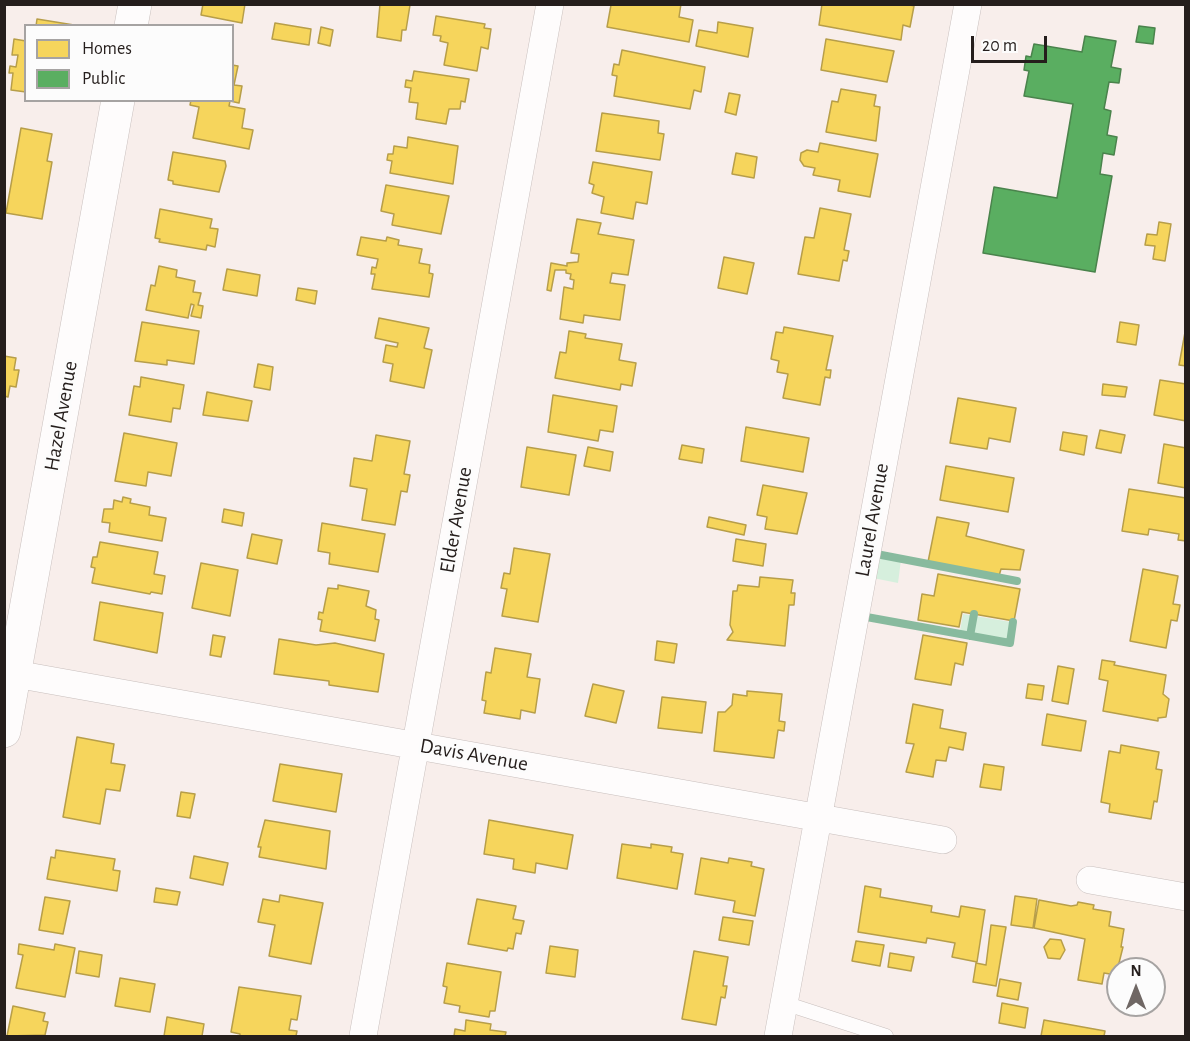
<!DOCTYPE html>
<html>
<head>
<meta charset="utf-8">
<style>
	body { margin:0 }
	#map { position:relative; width:1190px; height:1041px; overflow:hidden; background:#f8eeeb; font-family:"Alegreya Sans",sans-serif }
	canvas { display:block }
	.frame { position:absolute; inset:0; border:6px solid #251e1c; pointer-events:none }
	.legend { position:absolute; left:24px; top:24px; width:210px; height:78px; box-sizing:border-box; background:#fcfcfc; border:2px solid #a6a3a2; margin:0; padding:8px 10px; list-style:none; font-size:18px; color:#251e1c }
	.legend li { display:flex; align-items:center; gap:12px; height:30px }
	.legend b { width:30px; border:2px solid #a6a3a2 }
	.north { position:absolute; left:1106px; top:957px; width:60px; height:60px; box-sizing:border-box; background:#fcfcfc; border:2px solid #a6a3a2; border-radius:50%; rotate:0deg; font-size:16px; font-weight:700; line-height:24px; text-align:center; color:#251e1c }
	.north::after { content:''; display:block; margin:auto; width:21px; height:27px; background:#6f6764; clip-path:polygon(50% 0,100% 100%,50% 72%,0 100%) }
	.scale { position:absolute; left:971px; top:36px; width:76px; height:27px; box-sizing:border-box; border:3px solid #251e1c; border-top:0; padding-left:8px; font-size:18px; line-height:21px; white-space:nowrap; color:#251e1c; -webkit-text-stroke:4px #fcfcfc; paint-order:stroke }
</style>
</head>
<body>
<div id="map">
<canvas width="1190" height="1041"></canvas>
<div class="frame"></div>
<ul class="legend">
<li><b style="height:16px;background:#f6d55c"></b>Homes</li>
<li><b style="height:16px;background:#5aae61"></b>Public</li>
</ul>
<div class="north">N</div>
<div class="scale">20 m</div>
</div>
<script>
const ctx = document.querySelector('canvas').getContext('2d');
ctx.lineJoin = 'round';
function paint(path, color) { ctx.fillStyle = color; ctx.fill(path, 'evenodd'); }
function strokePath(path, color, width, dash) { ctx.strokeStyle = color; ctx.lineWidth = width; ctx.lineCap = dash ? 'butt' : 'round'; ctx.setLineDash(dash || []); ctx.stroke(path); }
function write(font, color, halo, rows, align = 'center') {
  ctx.font = font + ' "Alegreya Sans",sans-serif'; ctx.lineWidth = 6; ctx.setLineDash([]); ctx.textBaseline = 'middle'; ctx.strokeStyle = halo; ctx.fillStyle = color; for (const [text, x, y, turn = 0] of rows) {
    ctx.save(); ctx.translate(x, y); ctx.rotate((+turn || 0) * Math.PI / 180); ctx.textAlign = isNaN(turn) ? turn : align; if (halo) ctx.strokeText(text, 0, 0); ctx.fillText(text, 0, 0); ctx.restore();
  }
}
const green = new Path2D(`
	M867,554L901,560L898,583L863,576Z
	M963,614L1011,622L1008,640L960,631Z`);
const homes = new Path2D(`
	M203,4H245L242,23L201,15Z
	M380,4L410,5L406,30H402L401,41L377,37Z
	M616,4H681L679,17L693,20L689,42L607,27L611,5Z
	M822,4H907L914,6L910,27L903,25L901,40L819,25Z
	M436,16L485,24L484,28L491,29L488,49L481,47L477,71L444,65L448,43L440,41L441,36L433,35Z
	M37,19L74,25V26H36Z
	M718,22L753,28L748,57L696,46L699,30L717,33Z
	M275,23L311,29L309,45L272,39Z
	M321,27L333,30L330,46L318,43Z
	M14,39L26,41V92L11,90L13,73H9L10,66L16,67L18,55H12Z
	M826,39L894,51L887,82L821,70Z
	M622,50L705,67L701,92L694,90L690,109L614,96L617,76L612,75L614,64L619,65Z
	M232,65L238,66L234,85L242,86L239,103L230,101L229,106L245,109L242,128L253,130L249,149L193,138L199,107L190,105L191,100H232Z
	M414,71L469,79L465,102L461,101L460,109H449L446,124L416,119L418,103L409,102L411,88L405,87L406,80L412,81Z
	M841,89L876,95L874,106L880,107L876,141L826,132L832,101L838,102Z
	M729,93L740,95L736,115L725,112Z
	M602,113L659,121L658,133L664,134L660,160L596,151Z
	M21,128L52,134L47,161L52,162L42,219L6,213Z
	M408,137L458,146L453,184L390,173L392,161L387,160L388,154H393L394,146L407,148Z
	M820,143L878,154L870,197L838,191L840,180L813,175L815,168L804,166L800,160L801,153L807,150L818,152Z
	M173,152L225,161L226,166L219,192L173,184V181L168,180Z
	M736,153L757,157L754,178L732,174Z
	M593,162L652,172L647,204L636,202L633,219L601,213L604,197L592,193L594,185L589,183Z
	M386,185L449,196L441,234L392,225L394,214L381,211Z
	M820,208L851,214L844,250L849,251L847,261L843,260L839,281L798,274L805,237L814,238Z
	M160,209L212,219L210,228L218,229L215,247L207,245L206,250L159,242L160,239L155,238Z
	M577,219L601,223L598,234L634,240L628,275L612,273L610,283L625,285L620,320L584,315L583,323L560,319L564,287L573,289L574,280L570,279L571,274L566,273V270H555L551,291L547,290L551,263L567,266V263L578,262L579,254L571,253Z
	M1159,222L1171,224L1165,261L1153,259L1155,246L1145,245L1147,234L1157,235Z
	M361,237L386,241L387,237L399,240L398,245L422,249L419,263L430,265L429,273L433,274L429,297L372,289L375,274H371L372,267L376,268L378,259L357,255Z
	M724,257L754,263L747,294L718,288Z
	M159,266L177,270L176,277L195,281L193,292L201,293L198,305L203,306L201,318L191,316L194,305L191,304L188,318L146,310L151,285L155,286Z
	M227,269L260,275L257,296L223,290Z
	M298,288L317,291L315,304L296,300Z
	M379,318L429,328L424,348L432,350L424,388L390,381L393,364L383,362L386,345L397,347L398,343L375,338Z
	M142,322L199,331L194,364L167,360V365L135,361Z
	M1120,322L1139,325L1136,345L1117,342Z
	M784,327L833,336L826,370H831L830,378L825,377L820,405L783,398L788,374L777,372L779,361L771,359L776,332L783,333Z
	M1186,327V366L1179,365Z
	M569,331L586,334L585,338L622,344L619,360L636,363L632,386L621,384L620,390L555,378L560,352L566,353Z
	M4,356L16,358L14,370H19L16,387L10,386L8,397L4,396Z
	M258,364L273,367L270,390L254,387Z
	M141,377L184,385L180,409L173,408L171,422L129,415L134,386L140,387Z
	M1160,380L1186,384V421L1154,415Z
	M1103,384L1127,387L1125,397L1102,395Z
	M207,392L252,401L248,421L203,415Z
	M553,395L617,406L613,432L600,430L598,441L548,432Z
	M958,398L1016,408L1010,442L989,438L987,449L950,443Z
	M746,427L809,438L803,472L741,461Z
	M1100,430L1125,435L1121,453L1096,448Z
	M1063,432L1087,436L1084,455L1060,450Z
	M124,433L177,443L171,476L148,472L146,486L115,481Z
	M376,435L410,441L404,474L410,475L407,492L401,491L395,525L362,520L367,489L350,486L354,458L372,461Z
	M1164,444L1186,448V488L1158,483Z
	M682,445L704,449L702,463L679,459Z
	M527,447L576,455L569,495L521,487Z
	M588,447L613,452L610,471L584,466Z
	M946,466L1014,478L1008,512L940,500Z
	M763,485L807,493L797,534L765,529L767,517L757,515Z
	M1129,489L1186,498V541L1178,540L1179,534L1149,529L1148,535L1122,531Z
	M123,497L131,499L130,503L150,507L149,515L166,518L162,541L109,532L110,523L102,522L104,509H113L114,500L122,502Z
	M224,509L244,513L242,526L222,522Z
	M709,517L746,525L744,535L707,527Z
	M937,517L969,523L966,536L1024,550L1020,570L1001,569L999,576L928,562Z
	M322,523L385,534L378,572L329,564L330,553L318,551Z
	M252,534L282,540L277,564L247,558Z
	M736,539L766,544L763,566L733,561Z
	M100,542L158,552L154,574L165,576L162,594L151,592L150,594L92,583L95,568L91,567L93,557H97Z
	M514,548L550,554L538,622L502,616L507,589L501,588L504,573L510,574Z
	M201,563L238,570L230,616L192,608Z
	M1143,569L1178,576L1173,604L1180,605L1177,621L1171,620L1166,648L1130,641Z
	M938,574L1020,589L1014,621L962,612L959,627L918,620L922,594L934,596Z
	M760,577L793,580L791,593H795L794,605H789L785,646L727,640L733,632L730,625L733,591H737L738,585L759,587Z
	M338,585L369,591L366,606L376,610L375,619L379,620L375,641L320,631L322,620L318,619L319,612L323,613L328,588L338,589Z
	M100,602L163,613L157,653L94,640Z
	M213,635L225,637L221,657L210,655Z
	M923,635L967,643L963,665L955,663L951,685L915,679Z
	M279,639L316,645L335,643L384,654L378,692L329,685V681L274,674Z
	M657,641L677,644L674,663L655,660Z
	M495,648L531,654L527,677L540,679L535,713L521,710L520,719L484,713L486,701L482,700L486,672L491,673Z
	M1102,660L1115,662L1114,665L1166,675L1163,694L1169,699L1166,717L1158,718V721L1103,711L1108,681L1099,679Z
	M1058,666L1074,669L1068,704L1052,701Z
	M593,684L624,691L616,723L585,716Z
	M1028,684L1044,686L1042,700L1026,698Z
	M747,691L782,694L779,721L785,722L784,731L778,730L774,758L714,751L718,712H725L732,705L733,694L747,696Z
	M662,697L706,702L702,733L658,728Z
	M913,704L943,710L940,728L966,733L963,750L949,747L946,761L936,760L933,777L906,772L914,744L906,743Z
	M1047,714L1086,721L1081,751L1042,745Z
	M77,737L114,744L111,763L125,765L120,791L106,789L100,824L63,817Z
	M1121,745L1159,752L1156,769L1162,770L1157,802L1154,801L1151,819L1109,812L1110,804L1101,802L1109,751L1120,753Z
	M280,764L342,774L336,812L273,801Z
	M984,764L1004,767L1001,790L980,787Z
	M181,792L195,794L190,818L177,816Z
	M265,820L330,831L326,869L259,857L261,847H258Z
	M489,820L573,835L567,869L536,863L535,873L513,869L514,859L484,854Z
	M622,844L651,848V844L672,847L671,852L683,854L677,889L617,878Z
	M56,850L115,859L113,870L120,871L117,891L47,879L51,857L55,858Z
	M194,856L228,863L223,885L190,878Z
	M701,858L728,863L729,858L752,862L751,866L764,869L755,916L733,912L735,901L695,894Z
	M865,886L881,889L880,897L932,906L931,912L959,917L961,906L985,910L977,962L952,957L955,943L927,938L926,943L858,932Z
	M156,888L180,892L177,905L154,902Z
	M280,895L323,903L311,964L269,956L275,925L258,922L263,899L279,902Z
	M1015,896L1037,899L1033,928L1011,925Z
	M45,897L70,901L63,934L39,930Z
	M477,899L516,906L513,919L524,921L521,934L516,933L513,949L508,948L507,951L468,944Z
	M1039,900L1071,906L1077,905L1078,902L1094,905L1093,909L1111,912L1109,926L1124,929L1121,947H1123L1116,975L1104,973L1102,984L1078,980L1085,939L1034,928Z
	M723,917L753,921L749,945L719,940Z
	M991,925L1006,927L996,986L973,982L976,963L986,965Z
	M1050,939L1061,940L1065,950L1060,959L1048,958L1044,947Z
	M856,941L884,945L880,966L852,961Z
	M19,944L54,950L55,944L75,948L65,997L16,988L23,955L18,954Z
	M550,946L578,950L575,977L546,973Z
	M79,951L102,955L99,977L76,973Z
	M694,951L728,957L723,986H727L725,998L721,997L716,1025L682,1019Z
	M890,953L914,957L911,971L888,967Z
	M447,963L501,972L495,1011H490L489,1017L459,1012L460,1006L444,1003L447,987L443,986Z
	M120,978L155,984L150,1012L115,1006Z
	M1000,979L1021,983L1018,1000L997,996Z
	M239,987L301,996L297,1020L291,1019L289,1030L297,1031L296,1036H240V1034L231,1032Z
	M1002,1003L1028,1008L1025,1028L999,1023Z
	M13,1006L45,1013L43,1021L48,1022L45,1035L7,1036Z
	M167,1017L204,1024L202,1036H164Z
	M466,1020L491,1024L490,1030L506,1032L505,1036H454L455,1029L465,1031Z
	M1044,1020L1105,1031L1104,1036H1041Z`);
const public = new Path2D(`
	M1139,26L1155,28L1153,44L1136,42Z
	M1085,36L1116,41L1111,67L1121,69L1119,83L1109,82L1104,109L1111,111L1107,135L1117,137L1114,155L1103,153L1100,174L1112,176L1095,272L983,253L994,187L1057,198L1073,104L1024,96L1029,71L1024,70L1026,56L1031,57L1034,44L1082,52Z`);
const stream = new Path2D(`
	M871,553L1017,581
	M861,616L1010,643L1013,622
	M970,636L974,614`);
const service = new Path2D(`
	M784,1003L886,1036`);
const minor = new Path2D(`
	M4,672L943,840
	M1090,880L1186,897
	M363,1036L550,4
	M778,1036L968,4`);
const tertiary = new Path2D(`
	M131,26L135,4
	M4,731L118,100`);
const streetNames = [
	["Hazel Avenue",61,416,-80],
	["Elder Avenue",456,520,-80],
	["Laurel Avenue",872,520,-80],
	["Davis Avenue",474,755,10]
];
paint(green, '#d6efdd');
paint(homes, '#f6d55c');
strokePath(homes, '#b79e49', 1.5);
paint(public, '#5aae61');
strokePath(public, '#4a834c', 1.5);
strokePath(stream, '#88ba9e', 8);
strokePath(service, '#c8bfbd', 15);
strokePath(minor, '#c8bfbd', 28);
strokePath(tertiary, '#c8bfbd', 34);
strokePath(service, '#fefcfc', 14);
strokePath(minor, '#fefcfc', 27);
strokePath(tertiary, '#fefcfc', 33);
write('21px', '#251e1c', '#fcfcfc', streetNames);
</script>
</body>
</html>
